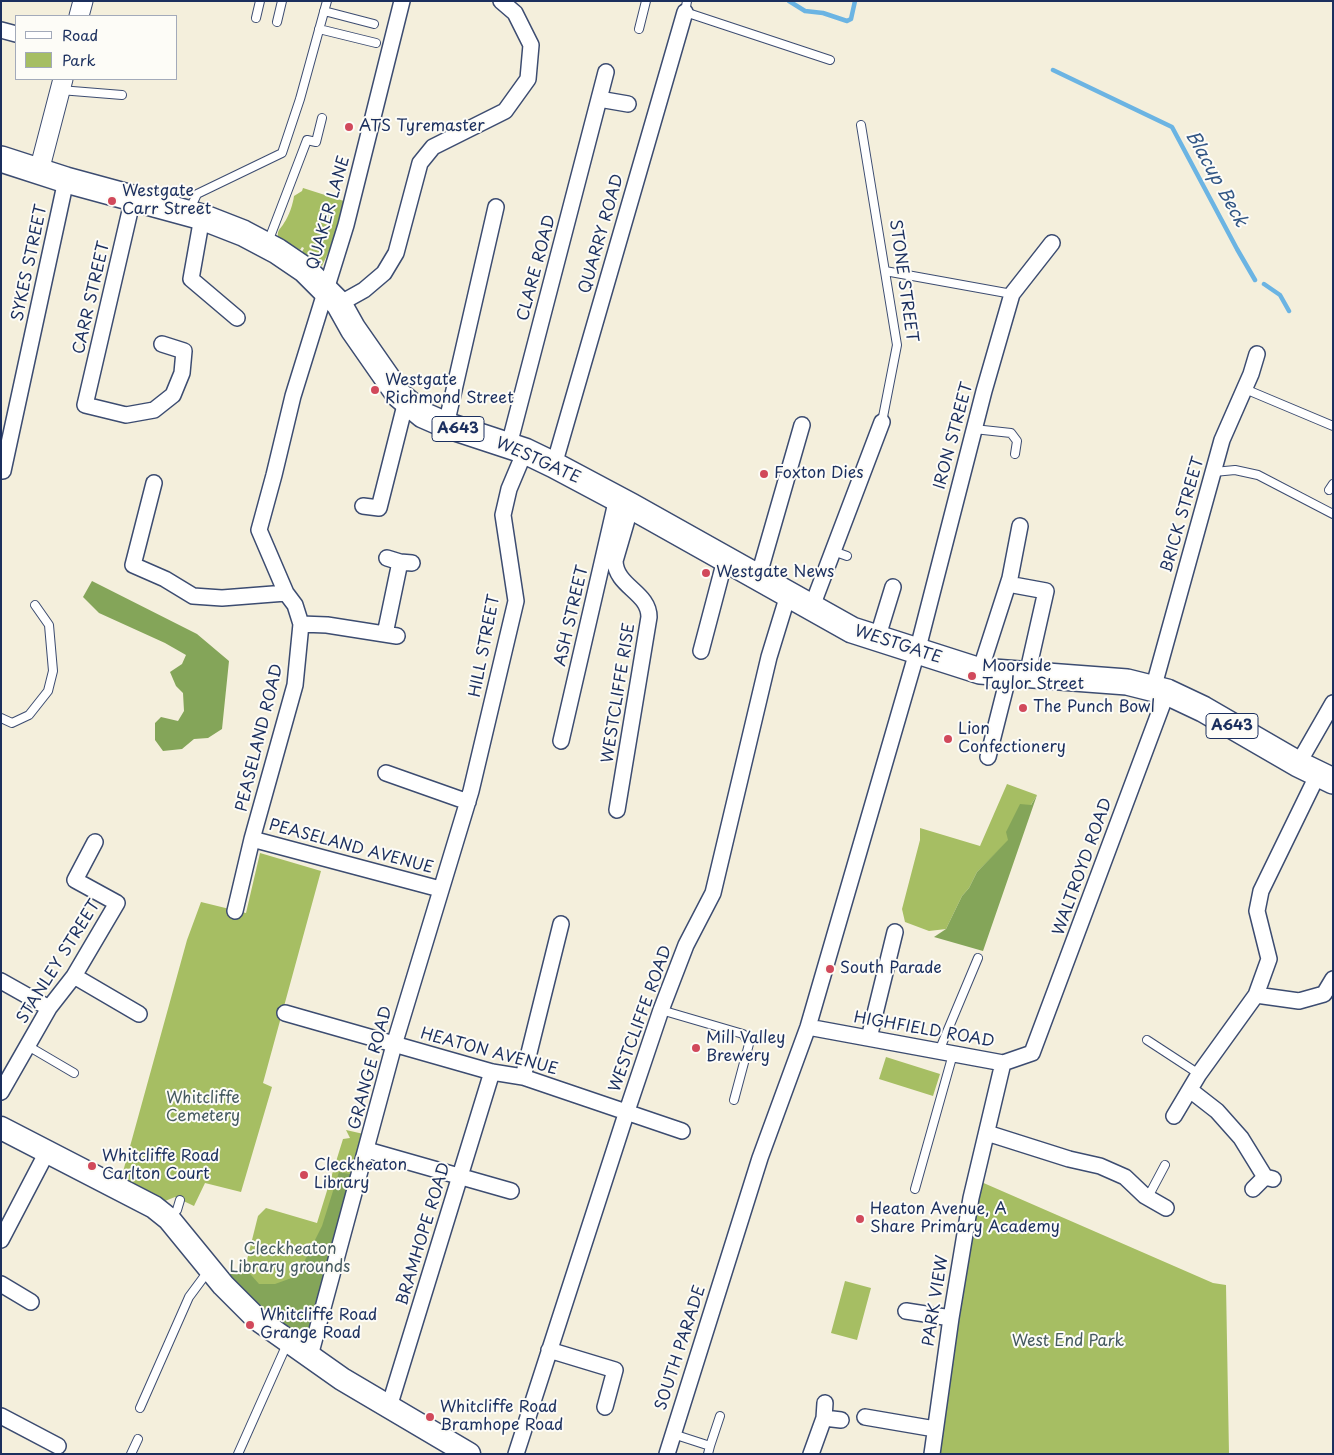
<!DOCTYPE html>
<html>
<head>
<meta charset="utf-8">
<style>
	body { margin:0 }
	#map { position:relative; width:1334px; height:1455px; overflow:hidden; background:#f4efdc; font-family:"Playpen Sans",sans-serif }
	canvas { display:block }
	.frame { position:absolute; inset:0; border:2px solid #1b2f5e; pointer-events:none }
	.legend { position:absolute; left:15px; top:15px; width:162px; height:65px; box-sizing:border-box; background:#fdfcf7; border:1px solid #a3aaba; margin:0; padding:6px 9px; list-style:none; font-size:15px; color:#1b2f5e }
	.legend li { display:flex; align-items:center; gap:10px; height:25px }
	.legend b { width:25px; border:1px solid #a3aaba }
</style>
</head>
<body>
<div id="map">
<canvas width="1334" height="1455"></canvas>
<div class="frame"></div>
<ul class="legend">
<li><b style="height:6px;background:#fff"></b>Road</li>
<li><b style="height:14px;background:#a6be63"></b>Park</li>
</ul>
</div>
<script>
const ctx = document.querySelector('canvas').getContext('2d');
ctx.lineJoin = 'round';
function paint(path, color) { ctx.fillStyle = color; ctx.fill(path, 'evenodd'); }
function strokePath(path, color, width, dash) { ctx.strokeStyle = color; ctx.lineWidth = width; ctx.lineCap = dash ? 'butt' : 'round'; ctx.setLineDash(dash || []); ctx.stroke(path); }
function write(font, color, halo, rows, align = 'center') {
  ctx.font = font + ' "Playpen Sans",sans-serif'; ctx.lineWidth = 4; ctx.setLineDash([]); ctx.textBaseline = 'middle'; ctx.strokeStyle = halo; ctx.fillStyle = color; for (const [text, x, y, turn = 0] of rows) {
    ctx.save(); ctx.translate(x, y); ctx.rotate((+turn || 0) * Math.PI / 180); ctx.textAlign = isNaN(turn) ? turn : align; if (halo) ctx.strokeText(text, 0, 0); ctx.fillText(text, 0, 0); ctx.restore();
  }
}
const green = new Path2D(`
	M303,188L347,202L341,225L322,266L302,252L304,248L302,247L300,250L278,237C277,229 281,229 284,223C289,216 293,204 294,196L302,191Z
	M1007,784L1037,795L1009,840L977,872L969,888L962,896L946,929L929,931L905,922L902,909L920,840V828L980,846Z
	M260,853L321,871L263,1083L272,1087L241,1192L205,1183L194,1206L175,1197L165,1201L121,1179L187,940L201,902L246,913Z
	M886,1057L940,1074L933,1096L879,1079Z
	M346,1130L368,1135L307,1348L224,1274L245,1268L258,1216L266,1208L317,1223L343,1139L350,1138Z
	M979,1181L1213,1283L1226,1285L1229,1454H939Z
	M845,1281L871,1288L857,1340L831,1333Z`);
const forest = new Path2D(`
	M92,581L197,634L229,661L222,729L208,738L194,739L182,749L163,751L155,740V723L161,717L178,721L184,711L183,693L176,686L170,672L182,664L186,655L165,643L99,613L83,597Z
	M1037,795L983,951L934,937L946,929L962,896L969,888L977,872L1008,840L1006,832L1020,804L1031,805Z
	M339,1172L355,1175L309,1338L298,1342L224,1274L244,1267L259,1284H275L297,1276L322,1226Z`);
const stream = new Path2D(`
	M789,1L805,11L823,13L847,21L851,19L855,1
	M1053,70L1172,127L1237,249L1255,280
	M1264,284L1280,295L1289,311`);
const service = new Path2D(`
	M687,1L685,12L830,60
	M324,11L374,24
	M256,18L260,1
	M277,22L282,1
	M319,29L376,43
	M639,29L646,1
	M60,90L122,95
	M861,125L897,345L882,422
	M189,211L197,194L282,153L300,99L327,1
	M268,242L307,140L316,142L322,118
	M885,271L1012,294
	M1245,389L1333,426
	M974,429L1011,433L1017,441L1015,454
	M1214,472L1235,470L1258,475L1333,514
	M1329,490L1333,484
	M833,551L847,556
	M1,718L12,723L29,715L48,691L53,671L49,625L35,605
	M661,1010L743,1034L749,1044L734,1100
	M1147,1040L1199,1074
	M28,1046L74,1073
	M939,1051L978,958
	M915,1189L953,1054
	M1148,1197L1165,1165
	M171,1217L177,1210L180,1200
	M140,1408L189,1297L209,1270
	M673,1434L710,1446L708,1454
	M710,1446L720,1416
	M131,1454L138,1439
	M238,1454L287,1344`);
const minor = new Path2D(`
	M1,30L16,34
	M599,99L628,104
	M133,198L85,405L126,415L154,410L173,395L182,373L184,351L162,344
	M202,217L191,279L237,318
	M339,304L364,290L384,273L396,253L420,163L433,147L505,111L528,79L531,45L515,13L501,1
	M446,425L496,207
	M509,445L606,72
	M554,465L685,12
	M1,470L3,471L66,180
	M154,483L133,565L165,579L193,596L222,598L286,593
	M363,506L379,508L406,401
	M387,558L400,562L412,563
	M758,578L802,425
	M1008,584L1046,591L1027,675
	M811,609L882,422
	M301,624L327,625L397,636
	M385,634L400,562
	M877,639L893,587
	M701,651L725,560
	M980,671L1010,578L1020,526
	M1153,689L1222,440L1251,374L1257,354
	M561,741L617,498
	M988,757L1009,674
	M1298,764L1333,703
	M386,773L468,802
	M617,810L649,617C649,592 616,587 615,561L631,506
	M252,839L440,889
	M235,911L252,839L295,685L301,624L295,605L286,593L259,530L274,475L293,396L346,225L402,1
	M74,976L139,1014
	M1,981L49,1008
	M1256,995L1299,1001L1324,994L1333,979
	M285,1013L492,1072L523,1077L682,1131
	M808,1027L1003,1063L1032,1053L1167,692
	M869,1038L895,932
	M523,1077L561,924
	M1190,1090L1217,1111L1241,1138L1265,1177L1273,1179
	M1,1092L49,1008L74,976L117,903L75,880L95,842
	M1174,1116L1199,1074L1256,995L1269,959L1257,911L1261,891L1318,774
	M987,1133L1069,1159L1100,1166L1125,1177L1145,1196L1166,1208
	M367,1150L511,1191
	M1253,1189L1265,1177
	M1,1240L47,1152
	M1,1284L31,1302
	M906,1311L951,1318
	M549,1350L615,1370L605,1407
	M310,1356L394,1045L471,791L516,601L503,515L509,489L525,451
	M389,1407L492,1072
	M1,1416L58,1446
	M865,1417L935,1429
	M824,1418L841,1420
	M516,1454L627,1111L661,1010L686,945L713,893L769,657L788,595
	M667,1454L760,1158L808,1027L917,652L984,391L1012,294L1052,243
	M811,1454L824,1418L825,1403
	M932,1454L951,1318L971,1198L1003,1063`);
const tertiary = new Path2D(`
	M79,16L83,1
	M39,171L63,79`);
const secondary = new Path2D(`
	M1,1128L154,1207L169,1219L223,1285L257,1319L342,1379L469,1454`);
const primary = new Path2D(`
	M1,159L66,180L202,217L243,233L277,251L305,270L339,304L353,329L399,395L423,415L446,425L525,451L554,465L631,506L852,630L980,671L1127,682L1167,692L1203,709L1298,764L1333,781`);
const markers = [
	[349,127,5,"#d1495b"],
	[112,201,5,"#d1495b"],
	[375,390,5,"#d1495b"],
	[764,474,5,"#d1495b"],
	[706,573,5,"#d1495b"],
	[972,676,5,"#d1495b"],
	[1023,708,5,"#d1495b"],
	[948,739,5,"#d1495b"],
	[830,969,5,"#d1495b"],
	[696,1048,5,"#d1495b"],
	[92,1166,5,"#d1495b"],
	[304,1175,5,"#d1495b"],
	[860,1219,5,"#d1495b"],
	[250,1325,5,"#d1495b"],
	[430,1417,5,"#d1495b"]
];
const shields = [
	[458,429,52],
	[1232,726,52]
];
const shieldNames = [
	["A643",458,429],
	["A643",1232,726]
];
const poiNames = [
	["ATS Tyremaster",359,127],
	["Westgate",122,192],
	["Carr Street",122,210],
	["Westgate",385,381],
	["Richmond Street",385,399],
	["Foxton Dies",774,474],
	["Westgate News",716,573],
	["Moorside",982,667],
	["Taylor Street",982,685],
	["The Punch Bowl",1033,708],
	["Lion",958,730],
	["Confectionery",958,748],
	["South Parade",840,969],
	["Mill Valley",706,1039],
	["Brewery",706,1057],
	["Whitcliffe Road",102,1157],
	["Carlton Court",102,1175],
	["Cleckheaton",314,1166],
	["Library",314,1184],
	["Heaton Avenue, A",870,1210],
	["Share Primary Academy",870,1228],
	["Whitcliffe Road",260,1316],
	["Grange Road",260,1334],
	["Whitcliffe Road",440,1408],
	["Bramhope Road",440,1426]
];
const streetNames = [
	["QUAKER LANE",329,213,-74],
	["QUARRY ROAD",602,234,-74],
	["SYKES STREET",30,263,-78],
	["CLARE ROAD",537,268,-75],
	["STONE STREET",903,281,82],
	["CARR STREET",92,298,-77],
	["IRON STREET",954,436,-75],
	["WESTGATE",538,461,24],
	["BRICK STREET",1183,515,-74],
	["ASH STREET",572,616,-77],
	["WESTGATE",898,645,18],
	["HILL STREET",485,646,-79],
	["WESTCLIFFE RISE",619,693,-81],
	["PEASELAND ROAD",260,738,-76],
	["PEASELAND AVENUE",351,847,15],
	["WALTROYD ROAD",1083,867,-70],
	["STANLEY STREET",59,962,-58],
	["WESTCLIFFE ROAD",641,1019,-70],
	["HIGHFIELD ROAD",924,1030,10],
	["HEATON AVENUE",489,1052,15],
	["GRANGE ROAD",371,1068,-75],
	["BRAMHOPE ROAD",424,1234,-73],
	["PARK VIEW",936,1301,-81],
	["SOUTH PARADE",681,1348,-72]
];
const parkNames = [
	["Whitcliffe",203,1099],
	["Cemetery",203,1117],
	["Cleckheaton",290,1250],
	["Library grounds",290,1268],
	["West End Park",1068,1342]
];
const waterNames = [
	["Blacup Beck",1216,179,61]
];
paint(green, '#a6be63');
paint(forest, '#84a559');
strokePath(stream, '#6bb4e3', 4.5);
strokePath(service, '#3c4c71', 10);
strokePath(minor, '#3c4c71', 18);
strokePath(tertiary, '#3c4c71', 21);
strokePath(secondary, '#3c4c71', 25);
strokePath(primary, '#3c4c71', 28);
strokePath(service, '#fff', 8);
strokePath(minor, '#fff', 15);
strokePath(tertiary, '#fff', 19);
strokePath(secondary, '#fff', 22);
strokePath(primary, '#fff', 25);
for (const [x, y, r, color] of markers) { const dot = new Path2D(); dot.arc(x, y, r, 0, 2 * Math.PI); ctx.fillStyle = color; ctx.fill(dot); strokePath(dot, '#fdfcf7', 2); }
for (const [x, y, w] of shields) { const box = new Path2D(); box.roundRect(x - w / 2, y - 12.5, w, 25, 4); ctx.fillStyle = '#fdfcf7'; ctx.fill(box); strokePath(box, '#1b2f5e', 1); }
write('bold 15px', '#1b2f5e', null, shieldNames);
write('16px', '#1b2f5e', '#fdfcf7', poiNames, 'left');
write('16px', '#1b2f5e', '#fdfcf7', streetNames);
write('16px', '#455a60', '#fdfcf7', parkNames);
write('italic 18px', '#335786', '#fdfcf7', waterNames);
</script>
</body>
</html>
